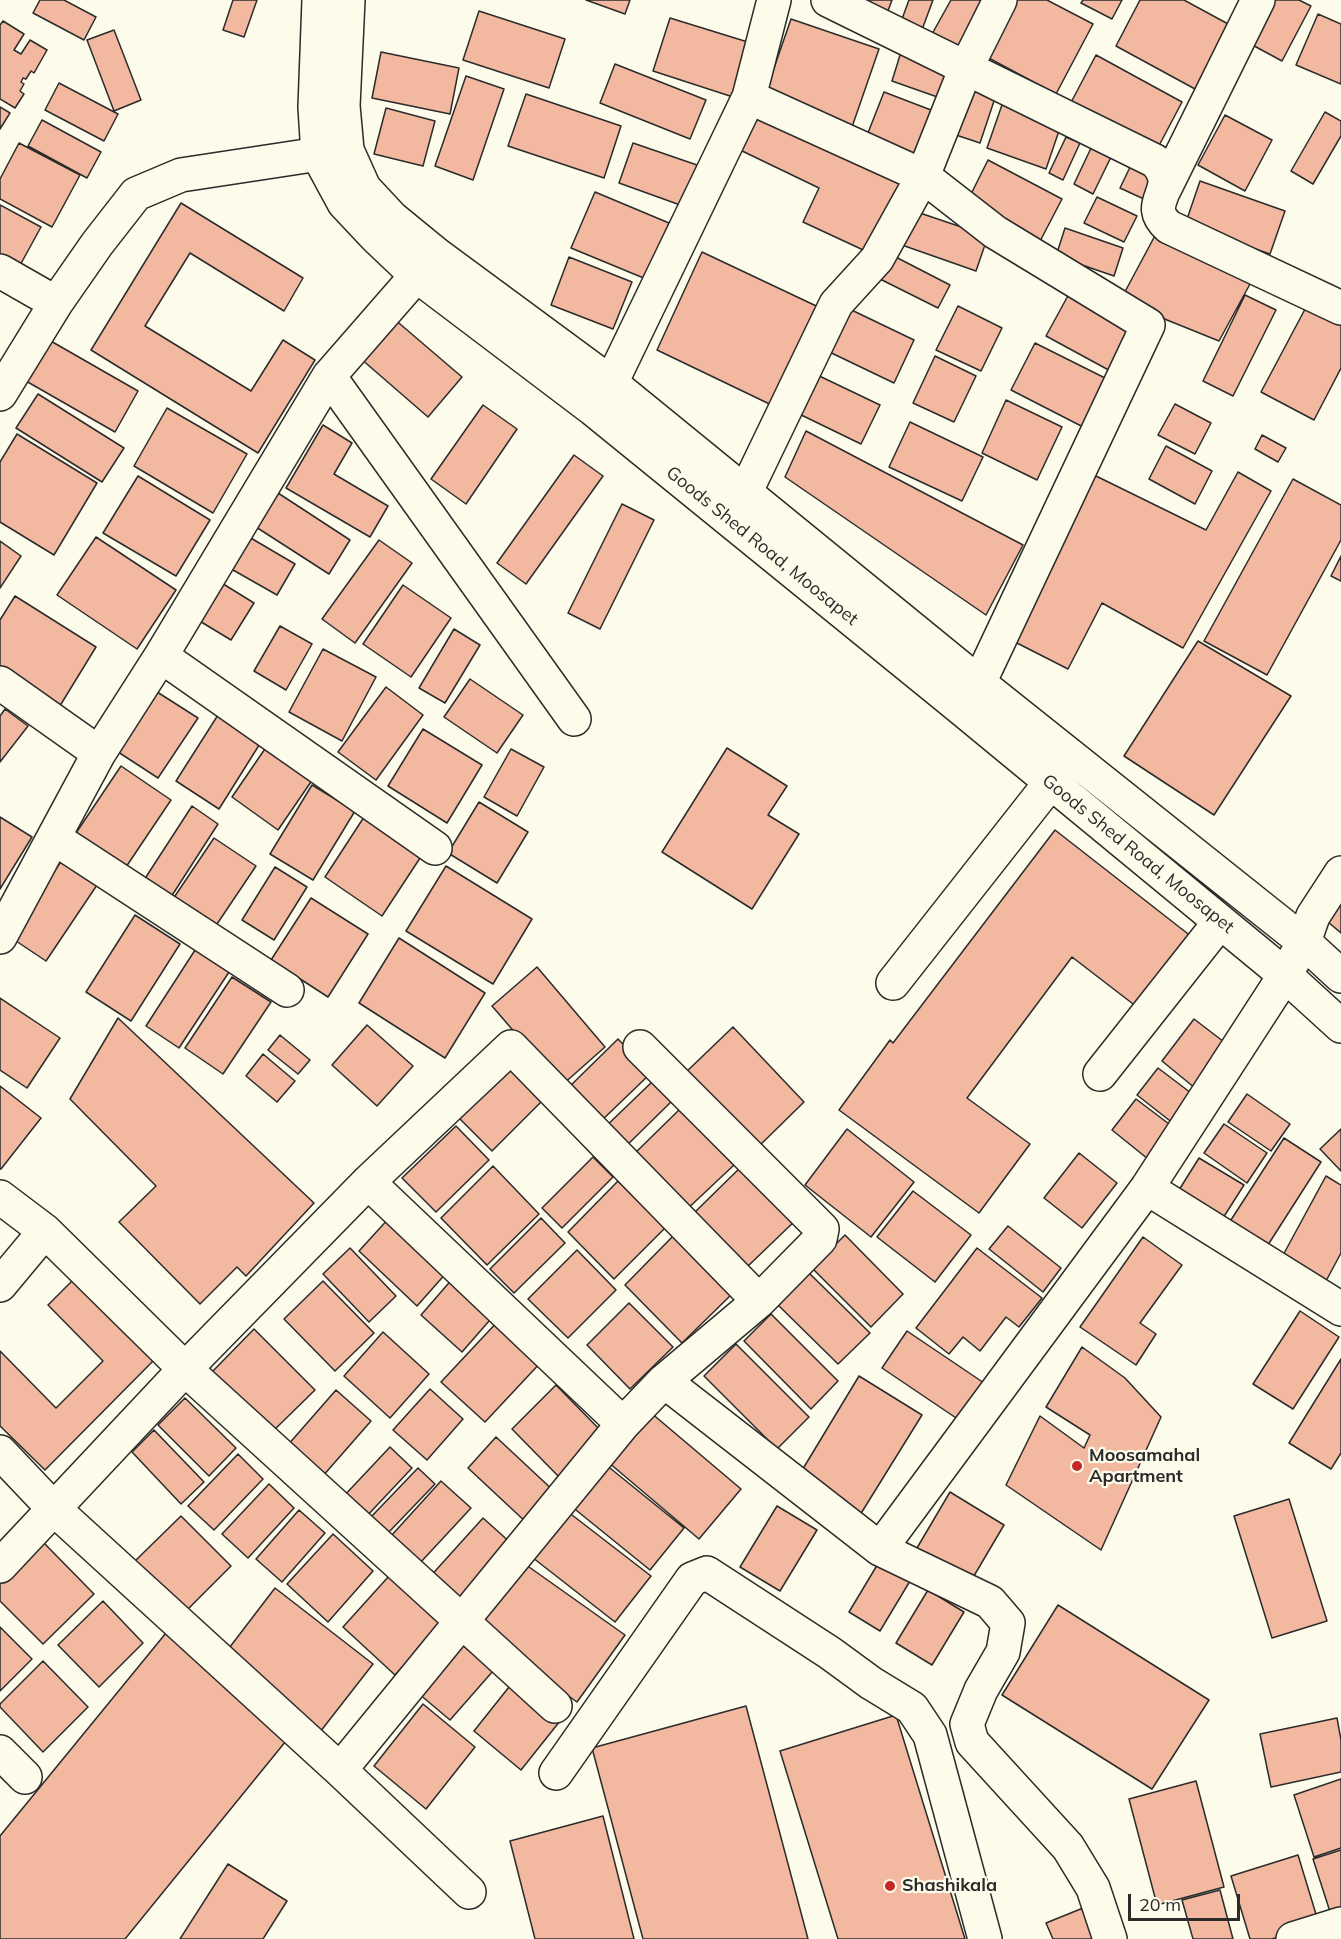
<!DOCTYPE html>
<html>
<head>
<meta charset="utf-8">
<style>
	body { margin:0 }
	#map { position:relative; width:1341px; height:1939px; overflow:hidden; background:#fdfbea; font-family:Mulish,sans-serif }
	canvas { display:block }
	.scale { position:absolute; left:1128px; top:1894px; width:112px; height:27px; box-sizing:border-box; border:3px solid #2b2b2b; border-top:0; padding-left:8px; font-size:18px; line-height:21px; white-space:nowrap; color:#2b2b2b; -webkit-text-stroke:4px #fdfbea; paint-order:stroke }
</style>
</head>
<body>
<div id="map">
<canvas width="1341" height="1939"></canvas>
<div class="scale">20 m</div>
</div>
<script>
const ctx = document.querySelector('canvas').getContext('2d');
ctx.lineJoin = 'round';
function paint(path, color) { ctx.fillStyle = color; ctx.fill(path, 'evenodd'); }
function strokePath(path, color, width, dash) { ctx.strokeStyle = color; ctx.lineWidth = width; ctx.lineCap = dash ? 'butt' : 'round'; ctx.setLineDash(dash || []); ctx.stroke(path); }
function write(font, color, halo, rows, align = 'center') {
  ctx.font = font + ' Mulish,sans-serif'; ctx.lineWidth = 4.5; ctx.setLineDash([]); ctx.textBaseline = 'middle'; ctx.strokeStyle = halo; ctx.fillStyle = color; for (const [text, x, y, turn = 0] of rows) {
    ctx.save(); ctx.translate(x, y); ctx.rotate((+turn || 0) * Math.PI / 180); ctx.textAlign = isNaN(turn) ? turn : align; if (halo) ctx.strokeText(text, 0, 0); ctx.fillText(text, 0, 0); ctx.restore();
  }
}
const building = new Path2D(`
	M40,0H64L96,17L84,40L33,13Z
	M233,0H257L244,37L223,30Z
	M586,0H630L625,14Z
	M834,0H892L885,19Z
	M909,0H933L920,35L899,27Z
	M951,0H988L956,59L927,43Z
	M1012,0H1047L1093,24L1056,94L983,55Z
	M1083,0H1122L1112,19L1081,3Z
	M1140,0H1184L1230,25L1195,89L1116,46Z
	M1267,0H1299L1311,6L1282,61L1245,41Z
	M479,11L565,39L549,88L463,60Z
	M1318,14L1341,24V84L1296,65Z
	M670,18L751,43L733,97L653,71Z
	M791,19L879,49L852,127L764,97Z
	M3,21L24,34L14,50L21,54L30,40L47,50L34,73L31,71L26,79L23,78L21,82L24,84L20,91L24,94L15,108L0,99V25Z
	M114,30L141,100L114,111L87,40Z
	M381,52L459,68L450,114L372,98Z
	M901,52L953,70L943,99L892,81Z
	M1096,55L1182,102L1153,157L1067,110Z
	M615,64L706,100L690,139L600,103Z
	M466,76L504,89L473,180L435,166Z
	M964,81L997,92L980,143L947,132Z
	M59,83L118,114L104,141L45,110Z
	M884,92L931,110L914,156L866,138Z
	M526,94L621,126L604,178L508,146Z
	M1003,102L1062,122L1046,169L987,148Z
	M0,107L10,113L0,129Z
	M386,108L435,121L423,166L374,154Z
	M756,110L908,182L874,255L803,222L819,188L738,149Z
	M1325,112L1341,121V136L1313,184L1291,171Z
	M1225,115L1272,140L1245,191L1198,165Z
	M42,120L101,152L87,178L28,146Z
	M1066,137L1080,143L1063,180L1049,173Z
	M19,143L80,175L52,227L0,199V179Z
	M633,143L697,165L683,206L619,183Z
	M1092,146L1112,155L1093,194L1074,184Z
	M988,160L1062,199L1037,247L964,208Z
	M1133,161L1158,174L1146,200L1120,188Z
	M1200,181L1285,211L1270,254L1185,225Z
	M595,192L669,223L646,279L571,248Z
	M1097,197L1137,216L1124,242L1084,223Z
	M181,203L303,278L284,311L190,253L145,326L251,391L283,340L315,360L258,453L91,350Z
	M0,205L41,227L18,269L0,260Z
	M911,210L988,236L976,271L899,244Z
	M1065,228L1123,248L1114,276L1056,256Z
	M1158,230L1256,273L1219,341L1120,301Z
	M702,252L829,312L782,410L657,350Z
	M888,253L950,285L938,308L876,277Z
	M569,257L632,282L613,329L551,305Z
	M1070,292L1139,330L1116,374L1046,336Z
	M1245,295L1276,310L1233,396L1203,381Z
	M1312,296L1341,311V368L1314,420L1261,392Z
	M839,304L914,340L894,383L819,347Z
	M958,306L1002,328L981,371L936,350Z
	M393,318L462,377L428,417L360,358Z
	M49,340L138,391L115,432L26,381Z
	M1035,343L1111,381L1087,429L1011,390Z
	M935,356L976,376L954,422L913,403Z
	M811,372L880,405L861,444L793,411Z
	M38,394L124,448L102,482L16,428Z
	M1006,400L1062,427L1037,480L982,453Z
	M1175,404L1211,423L1195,454L1158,435Z
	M483,405L517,429L466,504L431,479Z
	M167,408L247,454L213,513L134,466Z
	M910,422L983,457L962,501L889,467Z
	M323,425L352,443L334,474L388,506L370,537L286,488Z
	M806,431L1023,545L986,615L785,477Z
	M17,434L97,483L54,555L0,522V462Z
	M1262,435L1286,448L1278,462L1255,449Z
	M1166,446L1212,471L1195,504L1149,479Z
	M574,455L603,476L526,584L497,563Z
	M1238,472L1271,491L1183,648L1102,603L1068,669L1015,642L1094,475L1206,530Z
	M138,476L210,520L176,576L103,533Z
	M1293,479L1341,505V540L1267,675L1204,641Z
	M278,493L350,540L329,574L256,527Z
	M622,504L654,520L600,629L568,613Z
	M244,534L295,564L277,595L226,566Z
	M96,537L176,590L137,649L57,595Z
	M379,540L412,563L355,643L322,619Z
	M0,541L21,556L0,588Z
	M1341,556V581L1331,576Z
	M212,577L254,603L231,640L188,614Z
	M403,585L451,618L411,677L363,644Z
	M15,596L96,647L58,709L0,673V620Z
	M280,626L312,644L286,690L254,671Z
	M454,629L480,645L445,703L419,688Z
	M1198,641L1291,696L1214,815L1124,756Z
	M323,649L376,677L342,741L289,712Z
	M470,679L523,715L497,753L444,717Z
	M386,687L423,715L376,780L338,752Z
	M154,690L198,718L158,778L115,750Z
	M5,709L28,726L0,762V716Z
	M218,715L261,742L219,809L176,781Z
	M423,729L482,765L447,823L388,786Z
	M269,743L315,776L278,830L232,797Z
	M727,748L787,786L768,815L799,834L752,909L662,852Z
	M511,749L544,767L517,816L484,797Z
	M121,766L171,800L124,870L74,836Z
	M312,785L355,811L313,880L270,854Z
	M479,802L528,832L497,883L448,853Z
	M192,806L218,824L171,897L144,880Z
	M0,817L32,837L0,889Z
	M364,817L422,855L382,916L325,877Z
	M1055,830L1192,937L1137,1007L1072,957L967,1098L1030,1144L979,1213L839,1110L890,1040L893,1043Z
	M214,838L256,866L215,927L173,899Z
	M62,860L97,885L46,961L10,937Z
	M446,866L532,919L493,984L406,931Z
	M275,867L307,887L274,940L242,920Z
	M1341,894V933L1322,917Z
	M311,898L368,934L328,997L271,960Z
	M135,915L180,944L131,1021L86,992Z
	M399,938L485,993L445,1058L359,1003Z
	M197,947L231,969L179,1048L146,1026Z
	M537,967L605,1047L561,1086L492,1006Z
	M232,977L271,1002L223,1074L185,1048Z
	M0,998L60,1038L27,1088L0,1070Z
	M118,1018L314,1203L246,1276L237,1267L200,1304L119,1222L156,1186L70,1099Z
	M1194,1019L1228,1045L1195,1088L1162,1061Z
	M367,1025L413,1066L377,1106L332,1065Z
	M733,1027L804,1102L755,1150L683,1075Z
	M280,1035L310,1060L298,1074L268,1050Z
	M618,1039L651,1073L598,1124L565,1091Z
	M263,1054L295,1081L277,1102L246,1076Z
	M508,1062L544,1099L492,1151L455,1114Z
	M1158,1068L1195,1096L1174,1124L1137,1095Z
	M653,1081L672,1101L621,1151L601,1131Z
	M0,1086L41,1118L1,1169H0Z
	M1247,1094L1290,1124L1271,1151L1228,1122Z
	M1136,1099L1173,1127L1148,1159L1112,1130Z
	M680,1109L734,1165L683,1213L630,1158Z
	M1224,1124L1267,1153L1247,1183L1204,1153Z
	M456,1126L489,1160L436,1212L402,1178Z
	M847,1129L914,1182L871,1237L805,1185Z
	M1341,1129V1171L1320,1149Z
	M1284,1138L1321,1162L1266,1248L1229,1223Z
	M1079,1153L1117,1183L1082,1228L1044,1198Z
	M593,1157L613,1177L562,1228L542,1208Z
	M1199,1158L1244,1185L1223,1218L1179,1190Z
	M746,1162L799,1217L747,1267L695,1212Z
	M493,1166L539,1214L487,1265L441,1218Z
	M1326,1176L1341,1185V1253L1326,1281L1282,1257Z
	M618,1181L665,1228L614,1279L568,1232Z
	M913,1191L971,1235L935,1282L877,1237Z
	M390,1217L448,1271L417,1306L359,1251Z
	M541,1218L565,1243L514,1293L490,1269Z
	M1008,1226L1061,1268L1043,1292L989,1249Z
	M677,1232L735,1291L682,1343L625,1285Z
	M845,1235L903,1294L871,1327L812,1268Z
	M1143,1237L1182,1265L1140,1323L1156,1334L1136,1365L1080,1327Z
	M350,1248L396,1296L369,1322L323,1274Z
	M977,1248L1042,1298L1019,1327L1006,1317L980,1351L963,1337L949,1354L916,1328Z
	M577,1250L616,1290L568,1338L528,1299Z
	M806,1270L870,1333L838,1364L775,1302Z
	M454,1277L496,1313L462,1352L421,1315Z
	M75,1278L156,1358L45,1470L0,1426V1351L56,1408L103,1361L48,1305Z
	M323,1281L374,1333L335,1371L284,1319Z
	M629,1303L673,1347L630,1389L587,1345Z
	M1300,1311L1339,1337L1293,1409L1253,1384Z
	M771,1314L838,1381L811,1409L744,1341Z
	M500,1319L543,1360L485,1422L441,1382Z
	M254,1329L315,1390L270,1434L211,1373Z
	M907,1331L990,1387L965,1424L882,1368Z
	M383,1332L429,1374L390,1418L344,1376Z
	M736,1344L809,1417L777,1449L704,1376Z
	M1082,1347L1125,1378L1161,1417L1101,1550L1006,1485L1040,1416L1084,1448L1090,1435L1046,1407Z
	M1341,1359V1453L1331,1469L1289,1443Z
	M859,1376L922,1415L860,1515L798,1477Z
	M556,1385L604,1434L560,1478L512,1429Z
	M430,1389L463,1419L427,1460L393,1430Z
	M336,1390L371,1421L315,1485L280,1454Z
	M185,1398L236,1448L209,1476L158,1425Z
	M650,1412L741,1489L699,1539L608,1462Z
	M154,1430L204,1482L181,1504L132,1452Z
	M496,1437L556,1493L528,1524L468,1468Z
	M390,1447L412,1468L364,1519L342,1498Z
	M238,1454L263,1479L214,1530L188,1506Z
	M605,1464L684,1528L650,1570L571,1506Z
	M418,1468L435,1484L388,1533L371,1517Z
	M441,1481L471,1508L420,1563L391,1536Z
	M269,1484L294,1508L248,1558L222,1534Z
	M950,1492L1004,1525L968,1586L914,1553Z
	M1289,1499L1327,1621L1272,1638L1234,1516Z
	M777,1506L817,1530L780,1591L740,1567Z
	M563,1508L651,1576L615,1622L528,1554Z
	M299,1510L325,1533L282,1582L256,1559Z
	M181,1516L231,1566L185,1612L135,1561Z
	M483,1518L512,1544L456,1606L427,1580Z
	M333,1534L373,1571L328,1622L287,1584Z
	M42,1541L94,1594L43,1644L0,1601V1583Z
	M882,1557L913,1576L880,1631L849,1612Z
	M522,1562L625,1635L577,1702L475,1629Z
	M389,1576L441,1625L395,1675L343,1627Z
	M275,1588L373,1664L320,1732L223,1656Z
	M928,1590L964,1612L932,1665L896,1643Z
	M103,1601L143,1643L99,1687L58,1645Z
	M1058,1605L1209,1700L1152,1789L1002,1695Z
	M0,1627L32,1659L0,1691Z
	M166,1633L290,1736L125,1939H0V1836Z
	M460,1643L493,1671L450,1720L418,1693Z
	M43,1661L88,1707L43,1752L0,1707V1704Z
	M513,1682L560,1721L521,1770L474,1731Z
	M423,1704L475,1747L426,1809L374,1766Z
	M746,1706L808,1939H643L592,1748Z
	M896,1715L965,1939H838L780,1751Z
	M1337,1718L1341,1740V1772L1271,1787L1260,1734Z
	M1341,1779V1848L1314,1857L1294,1795Z
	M1196,1781L1224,1887L1157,1905L1129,1799Z
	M603,1816L634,1939H535L510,1841Z
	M1341,1850V1919L1333,1921L1313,1859Z
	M1298,1855L1319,1924L1272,1939H1250L1231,1876Z
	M228,1864L287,1901L263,1939H180Z
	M1220,1890L1233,1939H1193L1182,1900Z
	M1083,1908L1095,1939H1053L1046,1923Z`);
const minor = new Path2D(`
	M319,0L315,107L318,155L344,203L375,236L416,275L593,409L956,704L1285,975L1341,1026
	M348,0L343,106L347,150L364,188L392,218L436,254L611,383L979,683L1304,942L1341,976
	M774,0L749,97L923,176L995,232L1148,325L979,683
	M828,0L1155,161C1183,190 1140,202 1169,227L1341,308
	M1164,190L1258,0
	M0,271L56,303
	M329,376L574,719
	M611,383L749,97
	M0,394L56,303L97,244L136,194L181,175L339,151
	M745,493L836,304L877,259L923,176L966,68L1000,0
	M161,656L435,848
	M0,683L99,753
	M54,838L287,990
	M0,937L99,753L161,656L329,376L431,259
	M893,983L1051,782
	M1100,1074L1220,922
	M368,1182L623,1424
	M1147,1188L1341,1309
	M0,1197L45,1231L185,1369L555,1706
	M0,1285L45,1231
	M664,1381L880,1549L1147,1188L1285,975L1304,942L1313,916L1341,873
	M0,1452L53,1508L340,1770L469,1892
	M880,1549L990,1602L1008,1623L1003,1652L981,1690L967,1724L972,1742L1068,1847L1093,1888L1110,1939
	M0,1566L185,1369L368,1182L511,1047L759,1301
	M0,1752L25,1777
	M340,1770L623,1424L664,1381L759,1301L820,1239L822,1229L640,1047
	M556,1773L692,1579L707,1573L830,1653L871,1683L912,1708L930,1735L985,1939
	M1293,1939L1341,1924`);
const markers = [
	[1077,1466,6,"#c62828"],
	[890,1886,6,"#c62828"]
];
const streetNames = [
	["Goods Shed Road, Moosapet",762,546,39],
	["Goods Shed Road, Moosapet",1138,854,39]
];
const poiNames = [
	["Moosamahal",1089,1456],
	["Apartment",1089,1477],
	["Shashikala",902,1886]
];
paint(building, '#f2b8a0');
strokePath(building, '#2b2b2b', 1.5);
strokePath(minor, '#2b2b2b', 36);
strokePath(minor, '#fdfbea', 33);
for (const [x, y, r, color] of markers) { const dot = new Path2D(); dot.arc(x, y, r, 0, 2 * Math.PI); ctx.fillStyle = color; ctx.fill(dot); strokePath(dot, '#fdfbea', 2); }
write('18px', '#2b2b2b', '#fdfbea', streetNames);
write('bold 18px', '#2b2b2b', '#fdfbea', poiNames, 'left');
</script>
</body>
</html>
